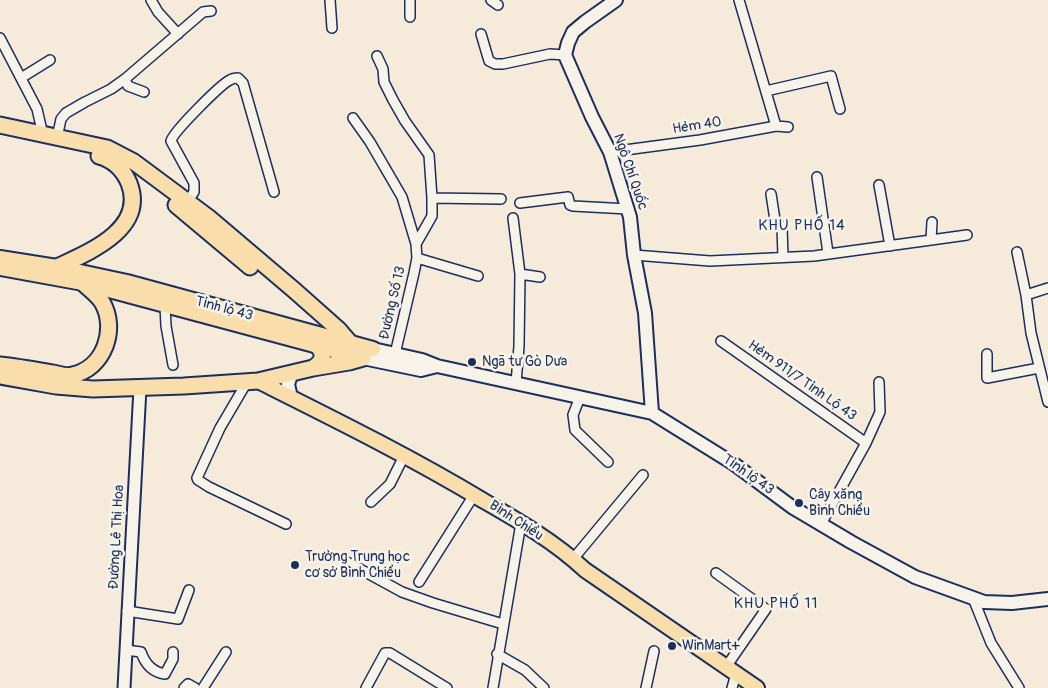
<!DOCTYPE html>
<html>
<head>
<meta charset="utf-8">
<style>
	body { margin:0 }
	canvas { display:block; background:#f6ebda }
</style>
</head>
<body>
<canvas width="1048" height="688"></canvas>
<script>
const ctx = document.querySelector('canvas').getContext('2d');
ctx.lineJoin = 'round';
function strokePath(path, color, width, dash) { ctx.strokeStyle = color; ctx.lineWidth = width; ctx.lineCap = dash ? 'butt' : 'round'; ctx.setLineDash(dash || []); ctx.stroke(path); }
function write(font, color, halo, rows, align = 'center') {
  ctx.font = font + ' Pangolin,sans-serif'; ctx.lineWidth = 5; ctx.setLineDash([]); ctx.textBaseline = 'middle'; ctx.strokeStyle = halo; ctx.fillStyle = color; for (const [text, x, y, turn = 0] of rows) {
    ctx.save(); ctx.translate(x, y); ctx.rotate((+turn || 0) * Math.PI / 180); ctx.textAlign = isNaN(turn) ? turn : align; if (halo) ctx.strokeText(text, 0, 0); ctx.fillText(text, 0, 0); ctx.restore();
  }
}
const minor = new Path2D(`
	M151,0L158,12L178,34
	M330,0L332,28
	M491,0L498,5
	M739,0L776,126
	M410,17V0
	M481,34L489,61L495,64H503L550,54L565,55
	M0,38L37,109L43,135
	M377,56L383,69L384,82L393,100L405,121L429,155L432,198V216L416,244
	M21,78L50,60
	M125,79L203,12L211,11
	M766,91L831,76L840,109
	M353,118L370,142L402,197L416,244L417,258L414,273L395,354
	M57,138L61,119L66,113L85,102L111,89L125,79L128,86L144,92
	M610,152L700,140L776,126L788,127
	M817,177L828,253
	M879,185L890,246
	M771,194L775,220L782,227L783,257
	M432,198L501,199
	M187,202L194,192V183L171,141C173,132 221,84 230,80C233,78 234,78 238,78L243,83L274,192
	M520,203L568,197L570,205L573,206L628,209
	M513,218L520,274
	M931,240L967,235
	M1017,252L1026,295L1031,333L1048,402
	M634,255L710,261L814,256L931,240L932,222
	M417,258L478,276
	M1026,295L1048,288
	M165,305L166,326L173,365
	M721,341L866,443
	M987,354V378L1039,368
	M247,382L220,428L197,478L198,480L209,487L286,524
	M516,383L519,346L520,274L540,277
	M580,397L573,415L575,430L608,462
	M371,502L390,484L404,456
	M821,524L866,443L880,412L879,382
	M573,559L643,475
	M347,562L402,592L433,603L503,624
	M716,573L766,609L726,667
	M419,582L474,495
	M973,598L991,643L1019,688
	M127,611L178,619L189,590
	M126,650L141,652C145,664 152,672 165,674L173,659V652
	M497,654L525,670L544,688
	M184,688L188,684L195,688
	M203,688L226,652
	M366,688L385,653H390L447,688
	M493,688L521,523
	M646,688L654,651
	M732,688L736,674`);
const tertiary = new Path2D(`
	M124,688L140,388`);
const secondary = new Path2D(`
	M616,0L585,22L573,32L568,43L565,55L592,117L610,152L630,217L634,255L645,313L652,413
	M373,349L422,360L437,366L652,413L734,464L792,507L851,542L915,577L984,602L1012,603L1048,599
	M363,358L421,370L437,366
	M291,398L288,384L292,372`);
const primary = new Path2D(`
	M0,258L57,267L127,282L373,349
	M1,268L83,283L363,358
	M258,381C334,419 411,457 484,501C519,521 555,542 585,570L757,688`);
const trunk = new Path2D(`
	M0,125L107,148L134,162L208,217L294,290L338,329L363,358L349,362L313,368L258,381L184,386L93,389L56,386L0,376
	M176,205L250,267
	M57,267C89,252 147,229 129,183C123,169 114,160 99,156
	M0,365C18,367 35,370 53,373C59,374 66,377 72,375C104,369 118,329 102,302C97,294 89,289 83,283
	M313,368C323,362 326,353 316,345`);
const markers = [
	[472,362,5,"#1b2f5e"],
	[799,503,5,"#1b2f5e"],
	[295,565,5,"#1b2f5e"],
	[672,646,5,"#1b2f5e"]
];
const streetNames = [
	["Hẻm 40",697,126,-9],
	["Ngô Chí Quốc",630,172,71],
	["Đường Số 13",393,303,-77],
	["Tỉnh lộ 43",224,309,15],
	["Hẻm 911/7 Tỉnh Lộ 43",802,381,35],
	["Tỉnh lộ 43",748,475,35],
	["Bình Chiểu",516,521,33],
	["Đường Lê Thị Hoa",117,537,-87]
];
const poiNames = [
	["Ngã tư Gò Dưa",482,362],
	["Cây xăng",809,495],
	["Bình Chiểu",809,511],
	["Trường Trung học",305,557],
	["cơ sở Bình Chiểu",305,573],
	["WinMart+",682,646]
];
const neighbourhoodNames = [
	["KHU PHỐ 14",802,226],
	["KHU PHỐ 11",776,604]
];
strokePath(minor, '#1b2f5e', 12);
strokePath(tertiary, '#1b2f5e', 15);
strokePath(secondary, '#1b2f5e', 16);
strokePath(primary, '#1b2f5e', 18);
strokePath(trunk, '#1b2f5e', 19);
strokePath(minor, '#f7f3e8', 9);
strokePath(tertiary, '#f7f3e8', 11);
strokePath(secondary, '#f7f3e8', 12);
strokePath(primary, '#f9deab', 14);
strokePath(trunk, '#f9deab', 15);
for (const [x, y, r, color] of markers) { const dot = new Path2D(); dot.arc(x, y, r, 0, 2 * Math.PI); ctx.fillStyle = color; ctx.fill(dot); strokePath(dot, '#f7f3e8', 2); }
write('14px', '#1b2f5e', '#f7f3e8', streetNames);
write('14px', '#1b2f5e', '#f7f3e8', poiNames, 'left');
ctx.letterSpacing = '1px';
write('15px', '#1b2f5e', '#f7f3e8', neighbourhoodNames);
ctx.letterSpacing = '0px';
</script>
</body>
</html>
